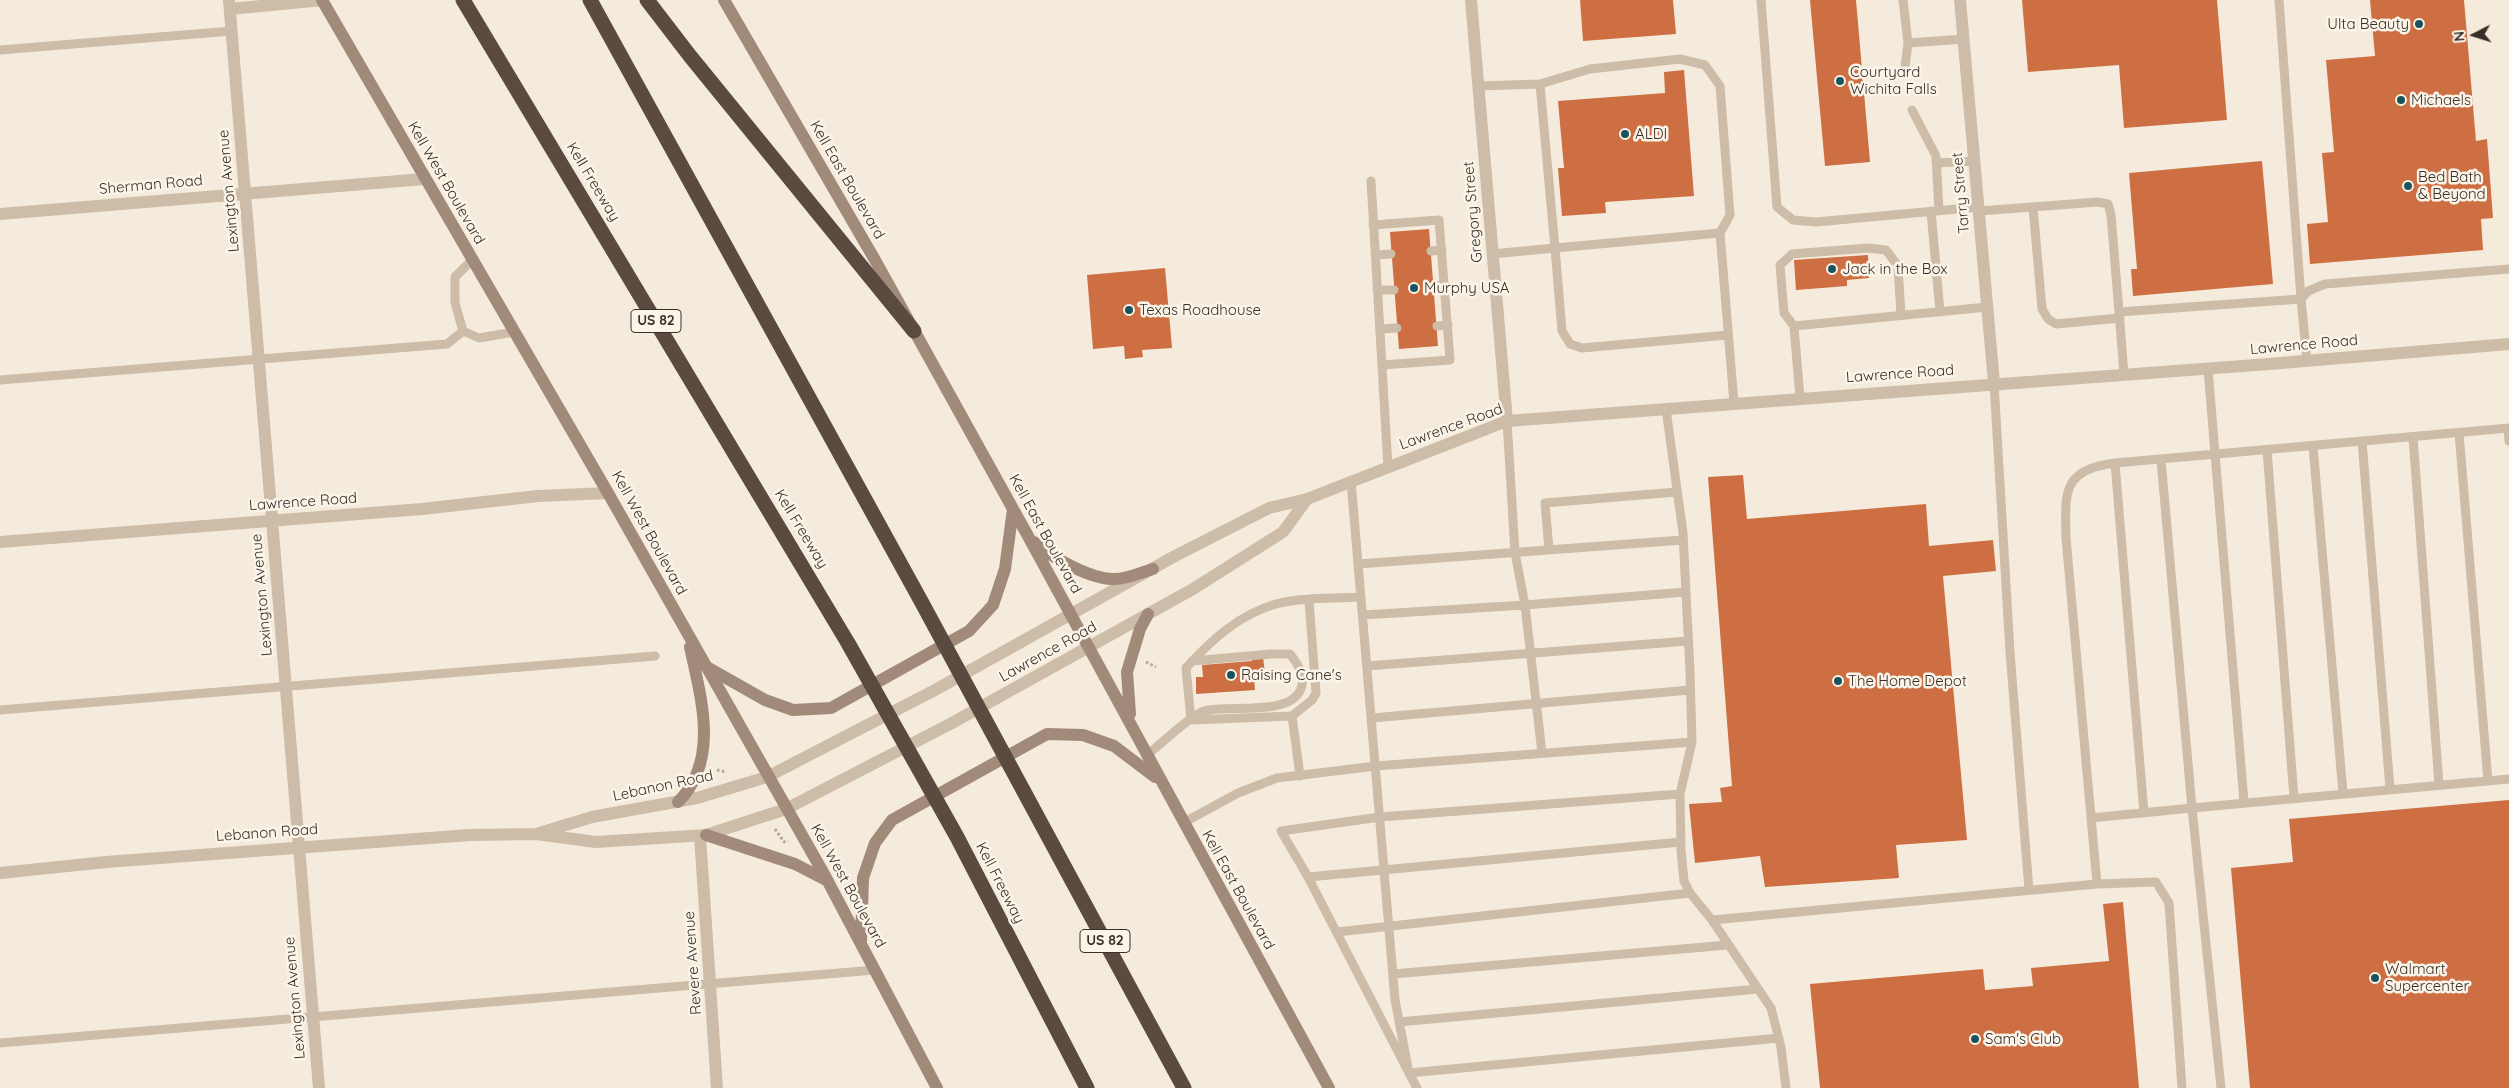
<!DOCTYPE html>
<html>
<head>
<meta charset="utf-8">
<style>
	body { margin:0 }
	#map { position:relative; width:2509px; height:1088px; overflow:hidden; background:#f4ebdc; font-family:Quicksand,sans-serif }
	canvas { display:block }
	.north { position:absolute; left:2449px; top:10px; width:50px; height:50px; -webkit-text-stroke:4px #fbf4e9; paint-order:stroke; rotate:265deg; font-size:14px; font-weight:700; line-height:20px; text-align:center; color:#392f28 }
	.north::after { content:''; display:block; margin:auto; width:18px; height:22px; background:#392f28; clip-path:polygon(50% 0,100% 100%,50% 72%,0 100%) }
</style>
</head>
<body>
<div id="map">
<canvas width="2509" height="1088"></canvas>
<div class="north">N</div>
</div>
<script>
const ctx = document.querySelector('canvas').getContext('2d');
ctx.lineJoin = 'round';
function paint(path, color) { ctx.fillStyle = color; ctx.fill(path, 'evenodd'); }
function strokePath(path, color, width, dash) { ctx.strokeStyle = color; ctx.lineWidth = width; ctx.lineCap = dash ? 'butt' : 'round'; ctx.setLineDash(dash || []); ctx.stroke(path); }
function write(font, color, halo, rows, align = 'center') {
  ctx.font = font + ' Quicksand,sans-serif'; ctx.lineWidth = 5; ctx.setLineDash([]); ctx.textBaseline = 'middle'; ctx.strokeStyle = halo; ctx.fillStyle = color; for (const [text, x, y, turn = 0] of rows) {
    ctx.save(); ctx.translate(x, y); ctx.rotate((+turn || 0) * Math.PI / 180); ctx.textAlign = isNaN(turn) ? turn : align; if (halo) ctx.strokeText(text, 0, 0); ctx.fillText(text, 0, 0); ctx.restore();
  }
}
const building = new Path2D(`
	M1580,0H1673L1676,34L1583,41Z
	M1810,0H1856L1870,162L1825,166Z
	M2022,0H2217L2227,120L2124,128L2119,65L2028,72Z
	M2370,0H2464L2476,141L2487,139L2493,218L2481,219L2483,250L2310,264L2307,224L2328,222L2322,153L2334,152L2326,60L2375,56Z
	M1684,70L1694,196L1605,202L1606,213L1562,216L1558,168H1564L1558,101L1665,93L1664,72Z
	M2262,161L2273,284L2133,296L2131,269H2137L2129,173Z
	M1429,229L1438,346L1399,349L1390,232Z
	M1868,255L1869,278L1847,280V286L1796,290L1794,260Z
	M1165,268L1172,348L1142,350L1143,357L1125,359L1124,346L1093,349L1087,275Z
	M1743,475L1747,519L1926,504L1929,546L1993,540L1996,571L1943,576L1967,840L1896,845L1899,878L1765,887L1760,856L1695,863L1689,804L1722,802L1720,788L1732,786L1708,477Z
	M1263,656L1265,675L1254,676L1255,690L1196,694V677H1203L1202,665L1252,661V657Z
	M2509,800V1088H2250L2231,868L2293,862L2289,819Z
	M2123,902L2139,1088H1820L1810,984L1983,969L1985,990L2033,986L2031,968L2109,961L2103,904Z`);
const path = new Path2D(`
	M1146,662L1156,667
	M717,770L726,772
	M775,829L784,842L788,840`);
const service = new Path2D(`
	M1761,0L1777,207L1793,220L1816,222L1979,207
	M1903,0L1908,43L1905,67
	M2279,0L2301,299
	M1908,43L1964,39
	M0,50L232,31
	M1478,86L1540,84L1590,69L1680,59L1705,65L1720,86L1730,215L1720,233L1734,403
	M1912,110L1936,156L1939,211
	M1936,163L1975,161
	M1371,181L1388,467
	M2033,207L2042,309L2048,319L2056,324L2120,318
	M1931,211L1940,312
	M1979,211L2098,202L2108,204L2111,215L2119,312L2301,299L2307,361
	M1373,225L1439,220L1450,360L1382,365
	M1720,233L1555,248L1562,331L1570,344L1582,348L1728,335
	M1431,251L1442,250
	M1492,254L1555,248L1540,84
	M1376,255L1391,254
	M472,260L455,277V303L463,331L479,338L514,332
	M1434,286L1445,285
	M1377,290H1394
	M2301,299L2308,291L2325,284L2509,269
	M2119,312L2124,374
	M1437,326L1448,325
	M1794,326L1784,313L1780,265L1792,254L1868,248L1886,250L1898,266L1901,315
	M1380,329L1397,328
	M2208,369L2244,802
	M0,380L447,344L463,331
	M1994,383L2010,652L2029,890
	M1800,398L1794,326L1987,307
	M1666,409L1683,533L1690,672L1692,742L1680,794L1681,850L1684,881L1690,893L1712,920L2097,884L2156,882L2169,903L2182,1088
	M1507,421L1515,553L1525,605L1542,753
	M2508,428L2509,441
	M2459,433L2488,781
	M2413,437L2439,785
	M2362,441L2390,789
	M2313,446L2343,793
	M2267,450L2294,798
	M2115,463L2144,813
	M1351,481L1395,1000L1409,1073L1417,1088
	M1549,550L1545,503L1677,492
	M1358,564L1683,540
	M1363,615L1525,605L1686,592
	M1367,666L1688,641
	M0,710L655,656
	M1292,716L1300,776
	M1372,718L1690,690
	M1191,720L1186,668C1211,640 1240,614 1276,604C1301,597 1335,599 1361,597
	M1191,720L1292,716L1312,700L1316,693L1309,601
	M1146,756C1159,746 1191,715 1204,711C1229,704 1296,718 1302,685C1304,673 1297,663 1290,654H1271L1192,661
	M1680,794L1380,817L1281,831L1308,877L1409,1073L1779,1038
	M2091,818L2192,808L2161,460
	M1183,823L1238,793L1277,778L1376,766L1692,742
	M1308,877L1681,842
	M2097,884L2066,538C2065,492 2062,470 2115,463L2509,428
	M1712,920L1771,1008L1781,1047L1786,1088
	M1337,932L1690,893
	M1393,974L1728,945
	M1399,1022L1758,989
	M0,1043L875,970
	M2221,1088L2192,808L2509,779`);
const minor = new Path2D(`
	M229,0L319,1088
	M1471,0L1507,421
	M1960,0L1994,383
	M230,9L323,0
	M0,214L424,179
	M0,542L422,509L538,496L608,493
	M700,836L717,1088`);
const tertiary = new Path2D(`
	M536,834L592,817L697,798L767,777L935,690L1175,556L1269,508L1307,499L1507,421L2269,364L2509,344
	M0,873L106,862L470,835L536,834L596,842L706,835L786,809L952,723L1193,589L1283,532L1307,499`);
const secondary = new Path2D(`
	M322,0L608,493L824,874L937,1088
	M724,0L875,260L1028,536L1329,1088
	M1034,542C1050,557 1092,580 1115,579C1127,579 1142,572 1153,569
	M705,666L765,700L793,710L831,708L969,631L993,605L1005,569L1013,509
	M1130,714L1127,672L1140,629L1148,614
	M678,802C720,760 701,698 690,647
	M706,835L795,864L828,881
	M861,942L863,878L875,843L892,820L1047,734L1083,735L1114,746L1155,777`);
const motorway = new Path2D(`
	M463,0L848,643L957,837L1087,1088
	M590,0L921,601L1184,1088
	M647,0L690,56L914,331`);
const markers = [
	[2419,24,5,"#1b535d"],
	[1840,81,5,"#1b535d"],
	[2401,100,5,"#1b535d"],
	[1625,134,5,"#1b535d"],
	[2408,186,5,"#1b535d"],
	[1832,269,5,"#1b535d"],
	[1414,288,5,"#1b535d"],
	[1129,310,5,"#1b535d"],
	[1231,675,5,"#1b535d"],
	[1838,681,5,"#1b535d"],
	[2375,978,5,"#1b535d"],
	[1975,1039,5,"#1b535d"]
];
const shields = [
	[656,321,50],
	[1105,941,50]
];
const shieldNames = [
	["US 82",656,321],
	["US 82",1105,941]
];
const poiNames = [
	["Ulta Beauty",2409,24,"right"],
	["Courtyard",1850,72],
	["Wichita Falls",1850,89],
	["Michaels",2411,100],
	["ALDI",1635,134],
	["Bed Bath",2418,177],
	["& Beyond",2418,194],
	["Jack in the Box",1842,269],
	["Murphy USA",1424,288],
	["Texas Roadhouse",1139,310],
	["Raising Cane's",1241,675],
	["The Home Depot",1848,681],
	["Walmart",2385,969],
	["Supercenter",2385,986],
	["Sam's Club",1985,1039]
];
const streetNames = [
	["Kell East Boulevard",847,180,60],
	["Kell Freeway",593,182,59],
	["Kell West Boulevard",446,183,60],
	["Sherman Road",151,185,-5],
	["Lexington Avenue",229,191,-95],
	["Tarry Street",1961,193,-95],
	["Gregory Street",1473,212,-95],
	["Lawrence Road",2304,345,-5],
	["Lawrence Road",1900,374,-4],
	["Lawrence Road",1451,427,-20],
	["Lawrence Road",303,502,-4],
	["Kell Freeway",801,529,59],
	["Kell West Boulevard",649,533,61],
	["Kell East Boulevard",1045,534,61],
	["Lexington Avenue",262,595,-95],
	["Lawrence Road",1048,652,-29],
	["Lebanon Road",663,786,-12],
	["Lebanon Road",267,833,-4],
	["Kell Freeway",1000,883,63],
	["Kell West Boulevard",848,886,61],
	["Kell East Boulevard",1238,890,61],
	["Revere Avenue",693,963,-94],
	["Lexington Avenue",295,998,-95]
];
paint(building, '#cd6f42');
strokePath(path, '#b9a691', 3, [2.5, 2.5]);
strokePath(service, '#cdbca7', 9);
strokePath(minor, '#cdbca7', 12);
strokePath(tertiary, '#cdbca7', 12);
strokePath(secondary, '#a18a79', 12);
strokePath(motorway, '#5a4a3f', 15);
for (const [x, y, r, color] of markers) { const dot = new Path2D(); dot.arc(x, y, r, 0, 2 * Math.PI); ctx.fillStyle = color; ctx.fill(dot); strokePath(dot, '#fbf4e9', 2); }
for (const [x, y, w] of shields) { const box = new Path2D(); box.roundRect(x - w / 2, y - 11.5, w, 23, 4); ctx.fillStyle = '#fbf4e9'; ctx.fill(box); strokePath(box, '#392f28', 1); }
write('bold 14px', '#392f28', null, shieldNames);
write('15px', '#392f28', '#fbf4e9', poiNames, 'left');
write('15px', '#392f28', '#fbf4e9', streetNames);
</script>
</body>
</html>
